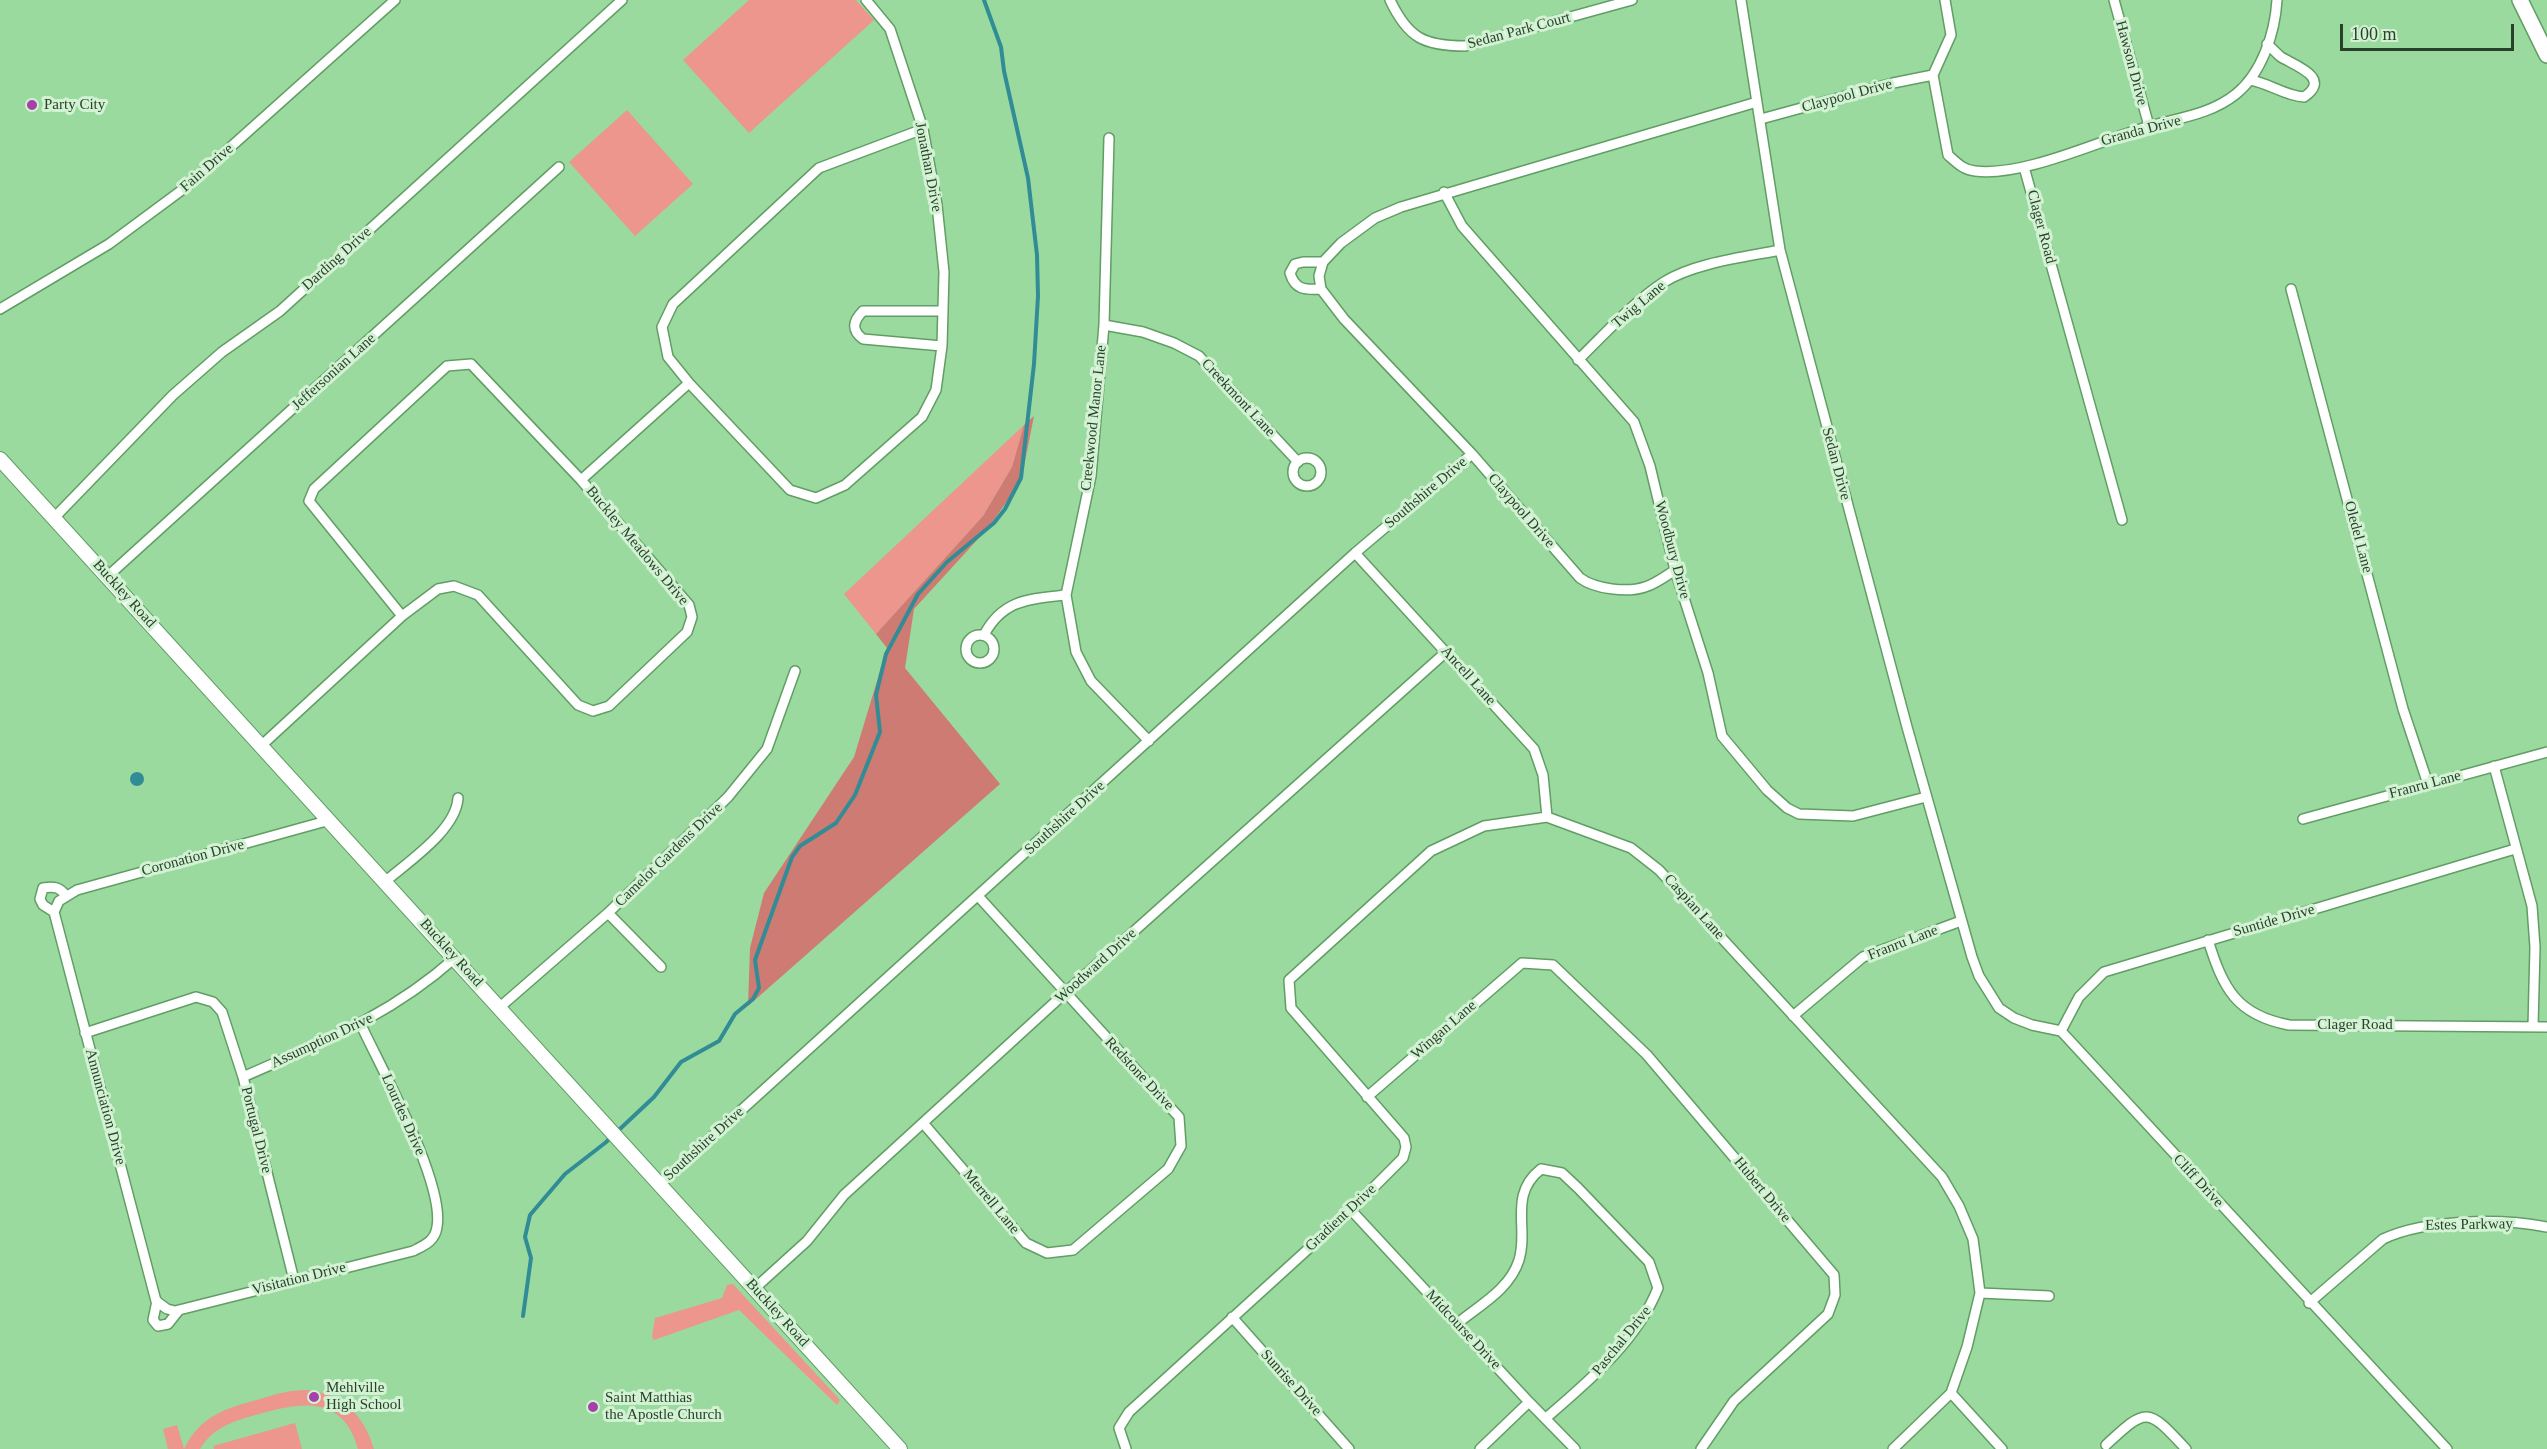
<!DOCTYPE html>
<html>
<head>
<meta charset="utf-8">
<style>
	body { margin:0 }
	#map { position:relative; width:2547px; height:1449px; overflow:hidden; background:#9ada9e; font-family:"Times New Roman",serif }
	canvas { display:block }
	.scale { position:absolute; left:2340px; top:24px; width:174px; height:27px; box-sizing:border-box; border:3px solid #28422a; border-top:0; padding-left:8px; font-size:18px; line-height:21px; white-space:nowrap; color:#28422a; -webkit-text-stroke:4px #d2f2d3; paint-order:stroke }
</style>
</head>
<body>
<div id="map">
<canvas width="2547" height="1449"></canvas>
<div class="scale">100 m</div>
</div>
<script>
const ctx = document.querySelector('canvas').getContext('2d');
ctx.lineJoin = 'round';
function paint(path, color) { ctx.fillStyle = color; ctx.fill(path, 'evenodd'); }
function strokePath(path, color, width, dash) { ctx.strokeStyle = color; ctx.lineWidth = width; ctx.lineCap = dash ? 'butt' : 'round'; ctx.setLineDash(dash || []); ctx.stroke(path); }
function write(font, color, halo, rows, align = 'center') {
  ctx.font = font + ' "Times New Roman",serif'; ctx.lineWidth = 6; ctx.setLineDash([]); ctx.textBaseline = 'middle'; ctx.strokeStyle = halo; ctx.fillStyle = color; for (const [text, x, y, turn = 0] of rows) {
    ctx.save(); ctx.translate(x, y); ctx.rotate((+turn || 0) * Math.PI / 180); ctx.textAlign = isNaN(turn) ? turn : align; if (halo) ctx.strokeText(text, 0, 0); ctx.fillText(text, 0, 0); ctx.restore();
  }
}
const green = new Path2D(`
	M749,0H856L874,20L749,133L683,60Z
	M627,110L693,184L635,236L569,162Z
	M1024,425L1012,467L983,516L876,634L844,594Z
	M733,1284L840,1400L837,1405L739,1310L654,1340L652,1337L655,1318L722,1298L727,1285Z
	M306,1390C342,1393 364,1415 374,1449H358C343,1395 302,1402 259,1414C235,1421 214,1426 200,1449H168L163,1429L177,1425L184,1449C200,1416 226,1408 260,1399C275,1394 290,1390 306,1390Z
	M295,1423L302,1449H214L213,1446Z`);
const forest = new Path2D(`
	M1034,416L1021,481L989,527L914,609L905,668L1000,784L748,1006L750,948L764,893L854,757L887,648L876,634L983,516L1012,467L1024,425Z`);
const water = new Path2D(`
	M130 779a7 7 0 1 1 14 0a7 7 0 1 1-14 0Z`);
const stream = new Path2D(`
	M523,1316L531,1258L525,1237L530,1215L565,1174L605,1143L654,1097L681,1062L719,1041L735,1014L753,999L759,988L755,960L792,857L800,846L836,823L855,795L880,732L876,695L886,654L918,594L947,562L994,523L1005,509L1021,478L1034,364L1038,296L1037,255L1028,178L1004,71L1001,47L984,0`);
const street = new Path2D(`
	M866,0L890,29L923,129L937,205L944,272L942,346L936,390L922,417L845,485L816,498L790,490L689,383L668,357L662,327L673,304L819,168L923,129
	M1390,0C1408,38 1424,46 1465,46L1632,0
	M1741,0L1780,250L1907,727L1972,957L1979,976L1999,1008L2014,1018L2032,1025L2061,1031L2447,1449
	M1945,0L1951,35L1933,75L1948,155C1956,162 1963,170 1975,171C2024,177 2098,141 2147,127C2177,118 2210,115 2236,94C2262,73 2275,33 2277,0
	M2114,0L2149,126
	M2250,80C2269,83 2285,96 2304,97C2332,78 2296,66 2281,57C2276,53 2272,48 2267,44
	M1761,119L1893,83L1933,75
	M1109,138L1104,325L1091,476L1066,595L1076,652L1091,681L1149,741
	M2024,167L2122,520
	M1444,192L1462,226L1634,422L1650,466L1675,570L1708,673L1722,736L1767,790L1787,808L1799,814L1853,816L1926,797
	M1321,289C1305,290 1295,290 1290,273L1295,264L1303,262H1323
	M2291,289L2403,709L2428,784
	M0,309L109,244L186,187L395,0
	M1104,325L1143,332L1174,343L1199,356L1298,462
	M942,346L863,339C851,330 853,321 863,311H943
	M1578,360C1605,334 1632,303 1664,282C1694,263 1745,257 1780,250
	M1293 472a14 14 0 1 1 28 0a14 14 0 1 1-28 0Z
	M581,480L689,383
	M54,518L173,395L222,352L280,311L622,0
	M1355,553L1534,749L1543,775L1547,817
	M1675,570C1666,576 1655,584 1645,587C1627,593 1595,589 1580,578L1472,454L1344,319L1321,289L1319,276L1323,262L1341,243L1375,218L1401,207L1757,102
	M108,576L559,167
	M966 649a14 14 0 1 1 28 0a14 14 0 1 1-28 0Z
	M984,635C1003,599 1030,599 1066,595
	M262,745L402,616L438,589L454,586L478,595L578,705L593,711L609,706L687,632L692,617L689,605L581,480L471,364L447,366L314,489L309,501L402,616
	M2494,766L2532,906L2535,947L2533,1027
	M2303,819L2547,752
	M330,820L77,890L59,901L54,912L156,1301L167,1309L175,1311L413,1251C425,1245 435,1241 437,1227C445,1183 381,1068 361,1025
	M386,881C409,861 456,830 458,798
	M54,912L43,905L40,899L43,888C54,886 60,887 66,896
	M608,913L661,967
	M2208,940C2223,988 2236,1015 2289,1025L2547,1027
	M500,1007L608,913L728,797L767,749L795,671
	M1793,1016L1863,957L1961,921
	M2061,1031L2079,997L2104,972L2515,849
	M85,1033L196,997L213,1002L222,1012L243,1077L294,1280
	M243,1077C322,1042 390,1016 456,957
	M1367,1097L1522,963L1553,965L1647,1055L1834,1275L1835,1295L1828,1314L1734,1401L1701,1449
	M923,1123L1026,1243L1047,1253L1073,1250L1168,1169L1181,1146L1179,1117L978,896
	M660,1184L1355,553L1472,454
	M1351,1210L1529,1402L1575,1449
	M754,1289L807,1241L844,1195L1065,993L1446,652
	M1980,1293L2049,1296
	M157,1301L153,1320L158,1326L168,1324L179,1310
	M2309,1303L2383,1239C2426,1219 2500,1218 2547,1227
	M1232,1317L1349,1449
	M1458,1323C1480,1305 1510,1289 1519,1260C1529,1228 1508,1195 1541,1169L1562,1173L1578,1188L1649,1262L1658,1288C1637,1341 1589,1381 1546,1418
	M1951,1393L2002,1449
	M2106,1445C2147,1407 2147,1407 2186,1449
	M1126,1449L1119,1428L1129,1412L1351,1210L1403,1158L1406,1147L1404,1138L1291,1008L1289,980L1431,851L1484,826L1547,817L1631,848L1659,870L1942,1177L1959,1206L1973,1239L1980,1293L1967,1347L1951,1393L1893,1449
	M1480,1449L1529,1402`);
const secondary = new Path2D(`
	M0,459L900,1449`);
const primary = new Path2D(`
	M2520,0L2547,55`);
const markers = [
	[32,105,6,"#a442a9"],
	[314,1397,6,"#a442a9"],
	[593,1407,6,"#a442a9"]
];
const streetNames = [
	["Sedan Park Court",1519,31,-15],
	["Hawson Drive",2131,63,75],
	["Claypool Drive",1847,96,-15],
	["Granda Drive",2141,131,-15],
	["Jonathan Drive",928,167,79],
	["Fain Drive",207,168,-41],
	["Clager Road",2041,227,75],
	["Darding Drive",337,259,-42],
	["Twig Lane",1639,305,-40],
	["Jeffersonian Lane",334,372,-42],
	["Creekmont Lane",1238,398,47],
	["Creekwood Manor Lane",1094,418,-84],
	["Sedan Drive",1836,464,75],
	["Southshire Drive",1426,493,-40],
	["Claypool Drive",1521,511,49],
	["Oledel Lane",2358,537,75],
	["Buckley Meadows Drive",637,546,50],
	["Woodbury Drive",1672,550,75],
	["Buckley Road",124,594,48],
	["Ancell Lane",1468,676,48],
	["Franru Lane",2425,785,-15],
	["Southshire Drive",1065,818,-42],
	["Camelot Gardens Drive",669,855,-44],
	["Coronation Drive",193,858,-15],
	["Caspian Lane",1694,907,48],
	["Suntide Drive",2274,921,-16],
	["Franru Lane",1903,943,-21],
	["Buckley Road",451,953,48],
	["Woodward Drive",1096,966,-42],
	["Clager Road",2355,1025],
	["Wingan Lane",1444,1030,-41],
	["Assumption Drive",322,1041,-25],
	["Redstone Drive",1139,1074,47],
	["Annunciation Drive",105,1107,75],
	["Lourdes Drive",403,1115,66],
	["Portugal Drive",256,1130,76],
	["Southshire Drive",704,1144,-42],
	["Cliff Drive",2198,1181,47],
	["Hubert Drive",1762,1190,50],
	["Merrell Lane",991,1202,50],
	["Gradient Drive",1341,1218,-43],
	["Estes Parkway",2469,1225,-1],
	["Visitation Drive",299,1279,-14],
	["Buckley Road",777,1313,48],
	["Midcourse Drive",1463,1330,47],
	["Paschal Drive",1622,1341,-51],
	["Sunrise Drive",1291,1383,48]
];
const poiNames = [
	["Party City",44,105],
	["Mehlville",326,1388],
	["High School",326,1405],
	["Saint Matthias",605,1398],
	["the Apostle Church",605,1415]
];
paint(green, '#ec968d');
paint(forest, '#ce7b73');
paint(water, '#328c96');
strokePath(stream, '#328c96', 4);
strokePath(street, '#619e65', 12);
strokePath(secondary, '#619e65', 16);
strokePath(primary, '#619e65', 18);
strokePath(street, '#fff', 9);
strokePath(secondary, '#fff', 14);
strokePath(primary, '#fff', 15);
for (const [x, y, r, color] of markers) { const dot = new Path2D(); dot.arc(x, y, r, 0, 2 * Math.PI); ctx.fillStyle = color; ctx.fill(dot); strokePath(dot, '#d2f2d3', 2); }
write('15px', '#28422a', '#d2f2d3', streetNames);
write('15px', '#28422a', '#d2f2d3', poiNames, 'left');
</script>
</body>
</html>
